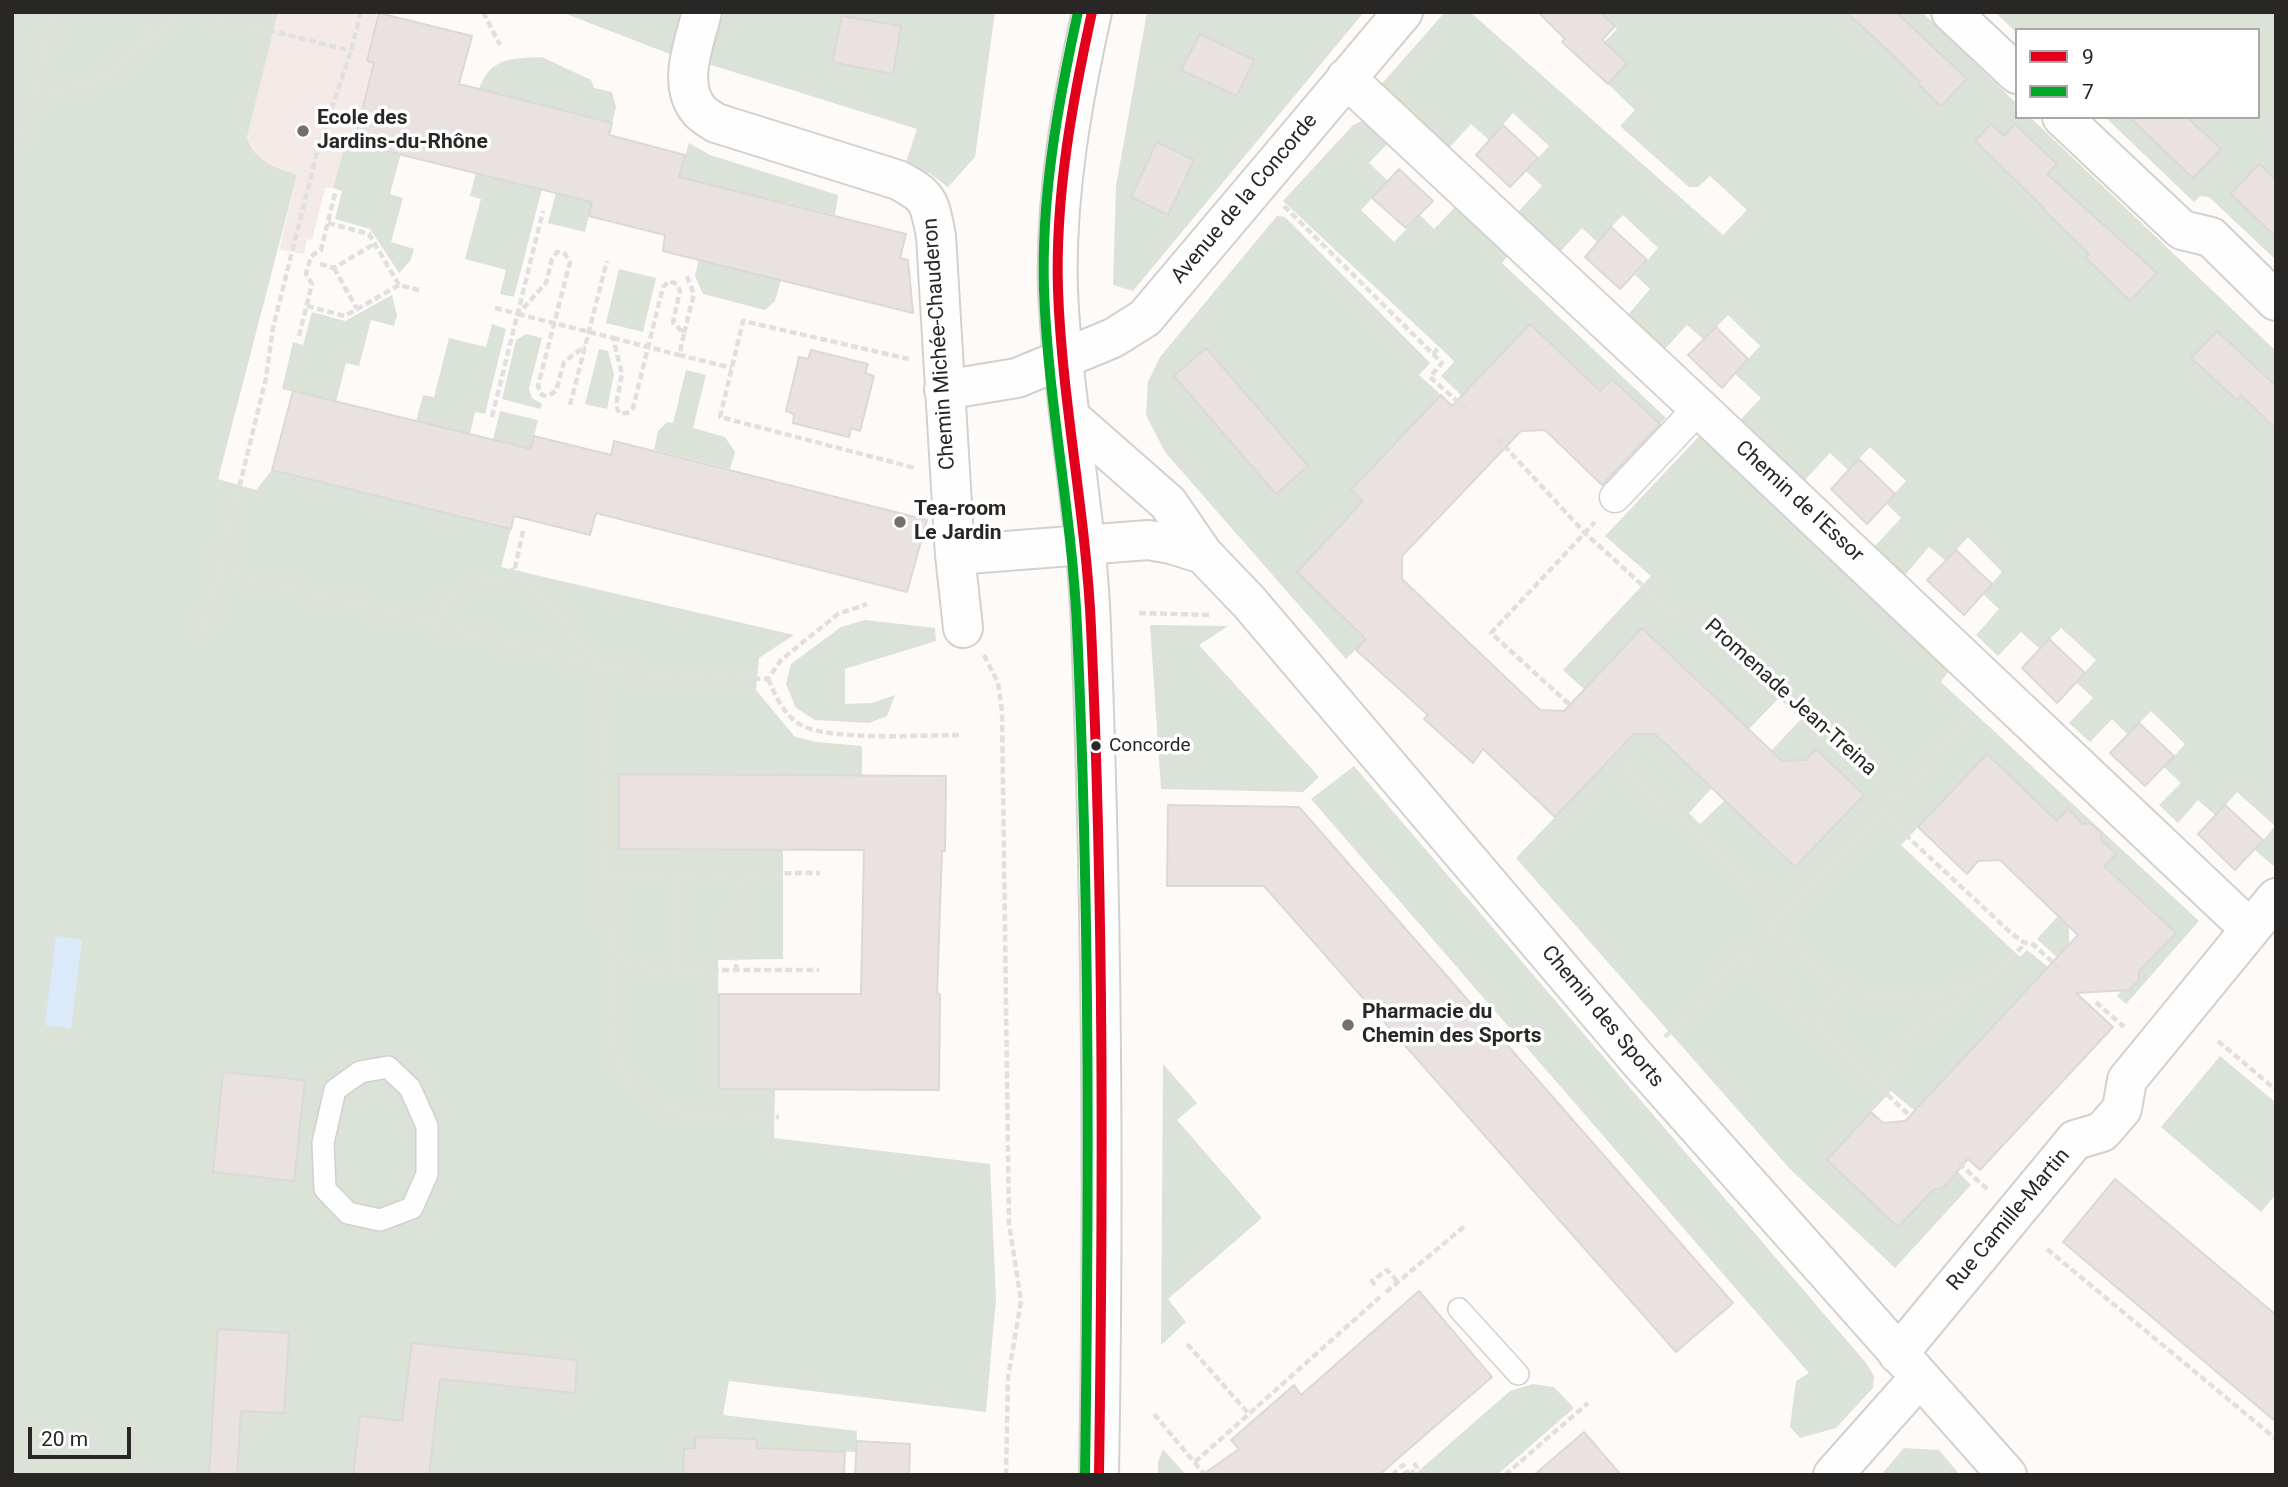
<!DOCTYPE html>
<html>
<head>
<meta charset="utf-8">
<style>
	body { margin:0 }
	#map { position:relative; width:2288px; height:1487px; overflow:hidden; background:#fdfaf8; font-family:Roboto,sans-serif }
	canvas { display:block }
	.frame { position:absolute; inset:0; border:14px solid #282725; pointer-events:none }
	.legend { position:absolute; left:2015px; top:28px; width:245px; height:91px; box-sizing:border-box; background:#fff; border:2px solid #a9a9a8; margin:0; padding:9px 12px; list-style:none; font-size:21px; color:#282725 }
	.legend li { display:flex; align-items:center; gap:14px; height:35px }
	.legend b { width:35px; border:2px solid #a9a9a8 }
	.scale { position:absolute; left:28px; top:1427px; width:103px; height:32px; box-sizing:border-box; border:4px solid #282725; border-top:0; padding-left:9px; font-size:21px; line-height:24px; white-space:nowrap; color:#282725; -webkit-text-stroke:5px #fff; paint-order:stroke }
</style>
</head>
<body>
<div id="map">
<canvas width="2288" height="1487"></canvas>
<div class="frame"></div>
<ul class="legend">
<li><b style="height:9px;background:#e2001d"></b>9</li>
<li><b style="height:9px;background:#00a828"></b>7</li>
</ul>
<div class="scale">20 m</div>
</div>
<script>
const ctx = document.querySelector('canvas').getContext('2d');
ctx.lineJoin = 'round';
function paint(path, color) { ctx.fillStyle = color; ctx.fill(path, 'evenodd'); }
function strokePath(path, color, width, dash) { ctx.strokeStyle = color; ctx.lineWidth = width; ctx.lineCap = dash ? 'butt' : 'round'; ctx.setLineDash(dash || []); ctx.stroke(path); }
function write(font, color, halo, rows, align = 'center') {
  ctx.font = font + ' Roboto,sans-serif'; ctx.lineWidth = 7; ctx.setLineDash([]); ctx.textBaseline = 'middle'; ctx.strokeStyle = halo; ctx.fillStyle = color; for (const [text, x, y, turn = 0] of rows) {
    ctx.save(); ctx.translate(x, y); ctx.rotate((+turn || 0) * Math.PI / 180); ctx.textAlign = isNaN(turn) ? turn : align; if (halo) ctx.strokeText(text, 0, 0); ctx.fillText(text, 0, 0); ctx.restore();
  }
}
const education = new Path2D(`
	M278,12L379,13L367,61L374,63L354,143L346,141L333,188H325L312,240L307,239L304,254L279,250L297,175L261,161L254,153L247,137Z`);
const green = new Path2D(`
	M12,12H278L247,137C255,163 274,166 297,175L218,479L256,490L272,470L511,529L501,567L794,635L759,658L756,690L795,737L817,742L862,746V776L620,774V849H783V959L718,960L719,1089H775L774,1138L990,1164L996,1298L986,1412L729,1381L723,1415L857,1431L856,1452L757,1448L756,1439L695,1437V1448L684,1449L683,1475H12Z
	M561,12H685L675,56Z
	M724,12H995L975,157L948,187L929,173L904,168L917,129L708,64Z
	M1147,12H1364L1133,291L1113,285L1116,186Z
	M1445,12H1470L1723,235L1747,210L1710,176L1698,187H1689L1620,126L1635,110L1608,84L1627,63L1604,42L1617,29L1600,12H1922L2017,104V117H2030L2276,351V868L2255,850L2275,826L2237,792L2216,816L2198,800L2178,823L2159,805L2181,783L2164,767L2185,744L2151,711L2128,735L2112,719L2090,742L2069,723L2093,698L2076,682L2096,660L2061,628L2040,649L2021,632L1998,656L1976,635L1999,609L1983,594L2002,572L1968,537L1946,561L1929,547L1905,575L1874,547L1901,518L1886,503L1906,481L1870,447L1848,470L1830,453L1805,480L1741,419L1761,398L1735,374L1760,346L1728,315L1704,340L1687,325L1664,350L1627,316L1650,289L1635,275L1658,248L1623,215L1597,242L1582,228L1560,252L1517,213L1542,186L1526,171L1549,146L1513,113L1489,140L1471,124L1449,148L1380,86Z
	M1995,12H2276V260L2209,197L2200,196L2194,202L2105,117H2258V30H2017V33Z
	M542,57L591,80L594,88L612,92L616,107L612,123L479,89C491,56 512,59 542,57Z
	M1364,120L1389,142L1369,163L1388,181L1361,210L1394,242L1420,215L1434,229L1457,205L1509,254L1502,263L1666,418L1660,424L1612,379L1600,391L1530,324L1462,396L1441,376L1454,362L1452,359L1283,201L1353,125Z
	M346,141L401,153L390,194L403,198L391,242L414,249L411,260L399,273L370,229L335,219L342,191L333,188Z
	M689,143L710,155L838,195L835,215L679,177Z
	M476,172L542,189L514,297L500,294L506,270L465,259L481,199L470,196Z
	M556,193L592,202L585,232L548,223Z
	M1277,216L1285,217L1430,363L1419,375L1441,395L1351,490L1363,501L1297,572L1366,639L1346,659L1165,452L1146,415L1148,382L1160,357Z
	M699,259L781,280L775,301L765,310L703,294L695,276Z
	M619,269L656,278L643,332L606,323Z
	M392,295L397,315L394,326L371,320L359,366L346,363L336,402L282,389L293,342L303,345L312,312L345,321Z
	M492,324L506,329L485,414L475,412L470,434L416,421L423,395L434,397L449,338L486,347Z
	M526,334L542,338L529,389L532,398L542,404L540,409L502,399L516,340Z
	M599,349L608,351L614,374L607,409L585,404Z
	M686,370L706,375L693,428L725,437L735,452L730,469L654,450L658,431L667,422L673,423Z
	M500,411L538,420L531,449L493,440Z
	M1704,431L1953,665L1941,682L2199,921L2126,1004L2117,996L2122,990H2129L2139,980V972L2176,933L2104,866L2115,854L2068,810L2057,821L1987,755L1901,845L2020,957L2027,950L2048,967L1915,1111L1891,1091L1827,1160L1898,1227L1954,1168L1971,1185L1895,1268L1789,1168L1516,858L1634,734H1655L1712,788L1689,813L1700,824L1725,800L1794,867L1864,795L1816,749L1806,760L1782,761L1770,752L1801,719L1779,698L1748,730L1642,629L1584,689L1563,670L1651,576L1605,536Z
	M865,620L935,628L936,641L845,669V704L872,703L895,695L887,716L869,723L815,720L796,708L786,684L791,664L841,627Z
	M1150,625L1228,626L1199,645L1319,777L1303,792L1161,789Z
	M1354,766L1866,1363L1874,1376L1873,1388L1836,1428L1800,1438L1790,1427L1796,1381L1809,1373L1311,799Z
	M2059,915L2069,926V948L2059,959L2037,939Z
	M2220,1056L2276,1103V1194L2261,1212L2161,1127Z
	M1163,1064L1197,1103L1177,1120L1262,1218L1168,1299L1186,1322L1161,1345Z
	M1533,1384L1554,1387L1574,1408L1497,1475H1414L1510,1391Z
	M1904,1448L1939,1450L1960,1475H1881Z
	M1163,1449L1186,1475H1158V1462Z`);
const water = new Path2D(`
	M56,936L82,940L71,1029L45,1025Z`);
const building = new Path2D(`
	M1538,12H1600L1615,26L1602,40L1627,63L1608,84L1562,42L1565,39Z
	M1846,12H1896L1967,79L1941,106L1918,84L1920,82L1894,56Z
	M379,13L472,36L459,84L612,123L609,135L685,155L679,177L906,234L900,258L908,260L913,313L663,251L665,235L589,216L592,202L354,143L374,63L367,61Z
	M842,16L901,26L893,74L832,62Z
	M1200,34L1254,60L1237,96L1181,70Z
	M2129,117H2187L2221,149L2193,178Z
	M1991,124L2004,136L2015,124L2057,164L2047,174L2157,273L2130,301L2085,257L2089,254L2044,210L2045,209L1975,141Z
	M1503,125L1538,158L1510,187L1476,155Z
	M1157,142L1194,160L1168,215L1131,197Z
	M2259,164L2276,180V237L2231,194Z
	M1399,169L1433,201L1406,228L1372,198Z
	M1611,227L1647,260L1620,289L1585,257Z
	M1530,324L1600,391L1612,379L1660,424L1602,485L1545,430L1521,431L1402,556V579L1540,710L1564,711L1642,628L1782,761L1806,760L1816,749L1864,795L1795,867L1655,734H1634L1555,817L1483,749L1473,763L1424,719L1428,715L1356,650L1366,639L1297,572L1363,501L1351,490L1441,395L1452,406Z
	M1716,327L1748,359L1722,388L1688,355Z
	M2217,331L2276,386V429L2241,395L2237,400L2191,358Z
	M1206,348L1308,466L1276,494L1174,376Z
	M811,350L868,364L865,373L874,376L860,431L851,428L849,437L793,423L794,414L786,411L799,357L808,359Z
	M293,391L531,449L534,436L611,455L614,441L927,520L907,592L596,513L590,535L514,516L511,529L272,470Z
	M1859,459L1895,494L1867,524L1831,489Z
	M1956,550L1992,584L1964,615L1927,580Z
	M2049,639L2085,673L2057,703L2022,668Z
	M2139,723L2174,756L2145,786L2110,753Z
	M1987,754L2057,821L2068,809L2082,824L2090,823L2101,832V840L2116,854L2104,866L2176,933L2139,971V980L2129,990L2076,993L2113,1027L1980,1170L1968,1159L1942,1189H1934L1898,1227L1827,1160L1871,1112L1883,1123L1905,1121L2078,935L2000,860L1978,861L1967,874L1918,827Z
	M619,774L946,776L945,851H942L937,994H940L939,1090L719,1089V994H861L864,850L619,849Z
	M1168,805L1299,807L1733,1303L1676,1352L1264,886H1167Z
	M2225,805L2263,840L2235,870L2198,834Z
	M223,1072L305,1080L294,1181L213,1172Z
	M2115,1179L2276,1315V1422L2063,1242Z
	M1419,1291L1492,1377L1379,1475H1202L1239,1449L1231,1440L1294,1385L1301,1395Z
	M218,1329L289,1333L284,1413L241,1411L237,1475H209Z
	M412,1343L577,1360L575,1393L440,1379L429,1475H353L360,1416L402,1421Z
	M1584,1432L1621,1475H1534Z
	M695,1437L756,1439L757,1448L845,1452L844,1475H683L684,1449L695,1448Z
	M857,1441L910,1444L909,1475H855Z`);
const path = new Path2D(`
	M209,12L212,16L351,51
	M361,12L351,51L317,152L273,328L266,378L219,570L599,666L656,675L768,679L781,660L838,614L867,604
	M483,12L500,45
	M147,42L153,12
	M36,93L92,84L106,76L185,12
	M12,155L36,93L53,12
	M1284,206L1442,363L1430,377L1466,409
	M328,223L369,234L399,285
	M320,264L334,268L374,244
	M334,268L357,309
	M307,306L345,316L399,285L419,290
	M495,308L518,314L546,283L552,259L557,252L565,254L570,262L538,386L542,395L548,396L556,391L564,362L585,346
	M518,314L613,338L622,374L616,405L619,413H627L633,408L663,287L669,281L677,284L680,291L673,322L684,334L679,355L732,368
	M684,333L694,294L686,274
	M299,336L312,284L306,274L311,256L321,250L335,193
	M613,338L679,355
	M1433,354L1439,347
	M909,359L743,321L720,417L915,468
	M570,405L607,261
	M492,417L543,211
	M1497,438L1585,533L1674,614L1706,618L1790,700L1793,698L1896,796
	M523,531L515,568L599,666L609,936L623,962L653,970H819
	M1139,613L1211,615
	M433,624L449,600L472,584L500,579L515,568
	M202,633L219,570
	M984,655L998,683L1002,711L1009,1223L1021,1301L1008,1378L1006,1475
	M768,679C776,696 784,717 803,726C834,741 922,735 960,735
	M1569,704L1491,633L1595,522
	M1618,750L1636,779L1784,915
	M1882,813L2011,933L2023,942L2034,945L2063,972
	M606,874L820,873
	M674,874L675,970
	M1772,927L1826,980L1863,994L1904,998L1945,993L1986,978
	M609,937L613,1048L631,1084L661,1105L694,1116L779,1117
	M1743,957L1910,1116
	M736,971L737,874
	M2096,1002L2124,1027
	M1815,1025L1845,987
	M1665,1037L1882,813L1972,714
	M2218,1041L2276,1090
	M1883,1090L1893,1054L1913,1031L1967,995L2021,948L2023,942
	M1959,1163L1988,1190
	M2047,1249L2276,1439
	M1375,1285L1372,1281L1387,1270L1397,1281
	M1386,1292L1466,1225
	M1187,1344L1249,1414
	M1154,1414L1205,1475
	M1195,1462L1380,1297
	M1392,1475L1403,1465L1407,1471L1403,1475
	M1409,1475L1417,1468L1414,1463
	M1505,1475L1588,1403`);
const service = new Path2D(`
	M388,1067L410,1088L427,1126V1174L412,1208L380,1220L348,1213L325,1189L323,1143L335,1090L360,1072Z
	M1459,1309L1518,1374`);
const pedestrian = new Path2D(`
	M1615,497L1699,408`);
const minor = new Path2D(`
	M702,12C695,41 677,83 698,109C702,115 710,119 716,123L898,180C930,197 929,201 936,236L955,555L963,628
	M1951,12L2017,74
	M1346,78L1699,408L2250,929
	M2062,117L2182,230L2211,237L2276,301
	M944,390L1017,378L1113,338L1145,318L1403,12
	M1070,417L1168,503L1203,554L1249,602L1640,1062L2007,1475
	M955,555L1148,540L1171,544L1203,554
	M1898,1354L2075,1140L2102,1132L2122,1109L2127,1080L2276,898
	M1833,1475L1920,1377`);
const secondary = new Path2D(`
	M1092,12C1072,102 1055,197 1058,290C1063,403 1087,514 1091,627C1102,910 1104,1192 1099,1475`);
const bus1 = new Path2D(`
	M1092,12C1072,103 1055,196 1058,290C1062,403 1086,514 1091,627C1104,909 1103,1192 1099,1475`);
const bus2 = new Path2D(`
	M1078,12C1058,103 1041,196 1044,290C1048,403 1072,514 1077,627C1090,909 1089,1192 1085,1475`);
const markers = [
	[303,131,7,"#73716f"],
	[900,522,7,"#73716f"],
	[1096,746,6,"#282725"],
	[1348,1025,7,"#73716f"]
];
const busNames = [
	["Concorde",1109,746]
];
const poiNames = [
	["Ecole des",317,119],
	["Jardins-du-Rhône",317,143],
	["Tea-room",914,510],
	["Le Jardin",914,534],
	["Pharmacie du",1362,1013],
	["Chemin des Sports",1362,1037]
];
const streetNames = [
	["Avenue de la Concorde",1245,199,-50],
	["Chemin Michée-Chauderon",940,344,-94],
	["Chemin de l'Essor",1799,502,43],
	["Promenade Jean-Treina",1790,698,42],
	["Chemin des Sports",1602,1017,50],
	["Rue Camille-Martin",2009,1220,-50]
];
paint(education, '#f4ebe9');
paint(green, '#dbe2d7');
paint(water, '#dbeafa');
paint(building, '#eae2e0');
strokePath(building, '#dbd9d8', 2);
strokePath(service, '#d3d1cf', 24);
strokePath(pedestrian, '#d3d1cf', 33);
strokePath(minor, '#d3d1cf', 42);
strokePath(secondary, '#d3d1cf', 42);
strokePath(path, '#e0e0de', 4.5, [7, 3.5]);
strokePath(service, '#fffefe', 21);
strokePath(pedestrian, '#fffefe', 30);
strokePath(minor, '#fffefe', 38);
strokePath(secondary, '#fffefe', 38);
strokePath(bus1, '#e2001d', 10);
strokePath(bus2, '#00a828', 10);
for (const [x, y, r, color] of markers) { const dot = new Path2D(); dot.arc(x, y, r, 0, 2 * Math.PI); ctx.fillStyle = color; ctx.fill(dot); strokePath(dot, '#fff', 2.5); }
write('19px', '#282725', '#fff', busNames, 'left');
write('bold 21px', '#282725', '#fff', poiNames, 'left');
write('21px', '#282725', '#fff', streetNames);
</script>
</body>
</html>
